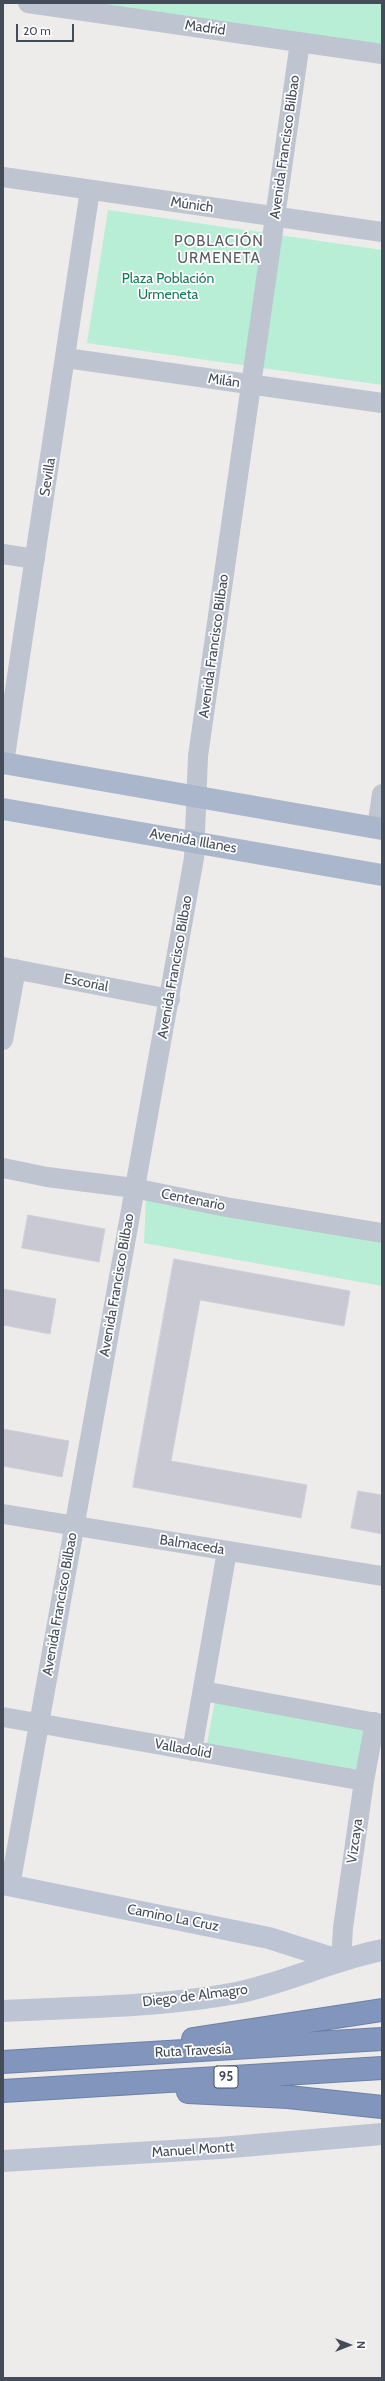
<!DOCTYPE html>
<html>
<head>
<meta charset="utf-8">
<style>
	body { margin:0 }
	#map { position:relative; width:385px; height:2381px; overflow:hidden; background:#eeeceb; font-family:Cabin,sans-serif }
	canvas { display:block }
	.frame { position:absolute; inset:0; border:4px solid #444c59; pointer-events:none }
	.north { position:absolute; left:329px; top:2325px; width:40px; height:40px; -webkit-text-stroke:3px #fff; paint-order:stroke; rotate:90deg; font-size:11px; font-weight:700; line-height:16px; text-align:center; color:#444c59 }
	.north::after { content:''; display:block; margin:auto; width:14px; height:18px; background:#444c59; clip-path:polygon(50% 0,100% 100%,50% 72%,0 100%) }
	.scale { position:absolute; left:16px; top:24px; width:58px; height:18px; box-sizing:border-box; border:2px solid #444c59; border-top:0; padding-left:5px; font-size:12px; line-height:14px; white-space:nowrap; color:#444c59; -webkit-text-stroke:3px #fff; paint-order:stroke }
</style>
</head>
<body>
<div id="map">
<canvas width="385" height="2381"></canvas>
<div class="frame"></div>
<div class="north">N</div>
<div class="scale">20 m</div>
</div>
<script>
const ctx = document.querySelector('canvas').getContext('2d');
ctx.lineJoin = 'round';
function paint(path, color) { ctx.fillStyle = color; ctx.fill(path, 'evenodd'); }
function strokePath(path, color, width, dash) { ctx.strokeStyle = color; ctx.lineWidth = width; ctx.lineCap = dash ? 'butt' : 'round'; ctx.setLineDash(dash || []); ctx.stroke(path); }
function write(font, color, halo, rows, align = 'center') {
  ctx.font = font + ' Cabin,sans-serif'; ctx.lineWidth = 3.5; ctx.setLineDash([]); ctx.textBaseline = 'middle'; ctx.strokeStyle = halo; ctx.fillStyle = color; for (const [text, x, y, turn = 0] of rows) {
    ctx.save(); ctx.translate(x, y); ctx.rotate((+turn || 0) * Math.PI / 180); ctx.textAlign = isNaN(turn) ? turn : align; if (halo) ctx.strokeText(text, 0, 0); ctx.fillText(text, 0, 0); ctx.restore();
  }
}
const green = new Path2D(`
	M94,3H382V45Z
	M108,210L382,250V385L87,343Z
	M146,1197L382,1239V1286L144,1243Z
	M216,1695L367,1725L357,1774L206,1748Z`);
const building = new Path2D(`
	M28,1215L105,1229L99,1262L22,1248Z
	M174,1259L350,1291L344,1326L200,1300L171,1461L307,1485L301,1518L133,1487Z
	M3,1289L56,1299L50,1334L3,1325Z
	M3,1429L69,1441L62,1477L3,1466Z
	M358,1491L382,1495V1534L351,1528Z`);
const street = new Path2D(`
	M28,3L382,54
	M3,177L382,232
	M66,358L382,403
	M3,554L35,559
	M4,763L90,190
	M377,828L382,794
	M3,967L170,999
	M3,1040L16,969
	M3,1168L47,1177L134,1188L226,1207L382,1233
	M3,1514L382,1576
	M203,1691L382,1724
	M3,1717L364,1781
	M192,1751L227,1551
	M10,1886L194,858L198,756L300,42
	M341,1961L343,1928L364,1781L375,1722`);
const secondary = new Path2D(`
	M3,1884L269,1938L341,1961
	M3,2011C79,2007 162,2007 236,1993C286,1983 332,1960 382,1950
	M3,2161L220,2148L382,2134`);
const primary = new Path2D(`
	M3,763L382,829
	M3,809L382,875`);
const highway = new Path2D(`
	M193,2039L382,2010
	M3,2062L382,2039
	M3,2091L382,2068
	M188,2092L288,2097L382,2107`);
const shields = [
	[226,2077,24]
];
const shieldNames = [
	["95",226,2077]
];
const streetNames = [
	["Madrid",205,28,8],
	["Avenida Francisco Bilbao",285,147,-82],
	["Múnich",192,205,8],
	["Milán",224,381,8],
	["Sevilla",48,477,-81],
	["Avenida Francisco Bilbao",214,646,-82],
	["Avenida Illanes",193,841,10],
	["Avenida Francisco Bilbao",175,967,-80],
	["Escorial",86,983,11],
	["Centenario",193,1200,11],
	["Avenida Francisco Bilbao",117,1285,-80],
	["Balmaceda",192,1545,9],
	["Avenida Francisco Bilbao",60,1604,-80],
	["Valladolid",183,1749,10],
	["Vizcaya",355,1841,-82],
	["Camino La Cruz",173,1918,11],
	["Diego de Almagro",195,1996,-7],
	["Ruta Travesía",193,2051,-3],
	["Manuel Montt",193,2150,-4]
];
const parkNames = [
	["Plaza Población",168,279],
	["Urmeneta",168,295]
];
const neighbourhoodNames = [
	["POBLACIÓN",219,242],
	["URMENETA",219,259]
];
paint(green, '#b7eed5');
paint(building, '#c8c9d2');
strokePath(building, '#cfd0d7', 1);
strokePath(highway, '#6d80a7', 24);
strokePath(street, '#bec5d1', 20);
strokePath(secondary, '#bdc5d5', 22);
strokePath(primary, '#aab6cb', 22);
strokePath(highway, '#8295bc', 22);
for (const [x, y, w] of shields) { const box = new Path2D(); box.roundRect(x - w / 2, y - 11, w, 22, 3); ctx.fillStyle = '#fff'; ctx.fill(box); strokePath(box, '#444c59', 1); }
write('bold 13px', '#444c59', null, shieldNames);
write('14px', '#444c59', '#fff', streetNames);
write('14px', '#157957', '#fff', parkNames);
ctx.letterSpacing = '1px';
write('15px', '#585b60', '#fff', neighbourhoodNames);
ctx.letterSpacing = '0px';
</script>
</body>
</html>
